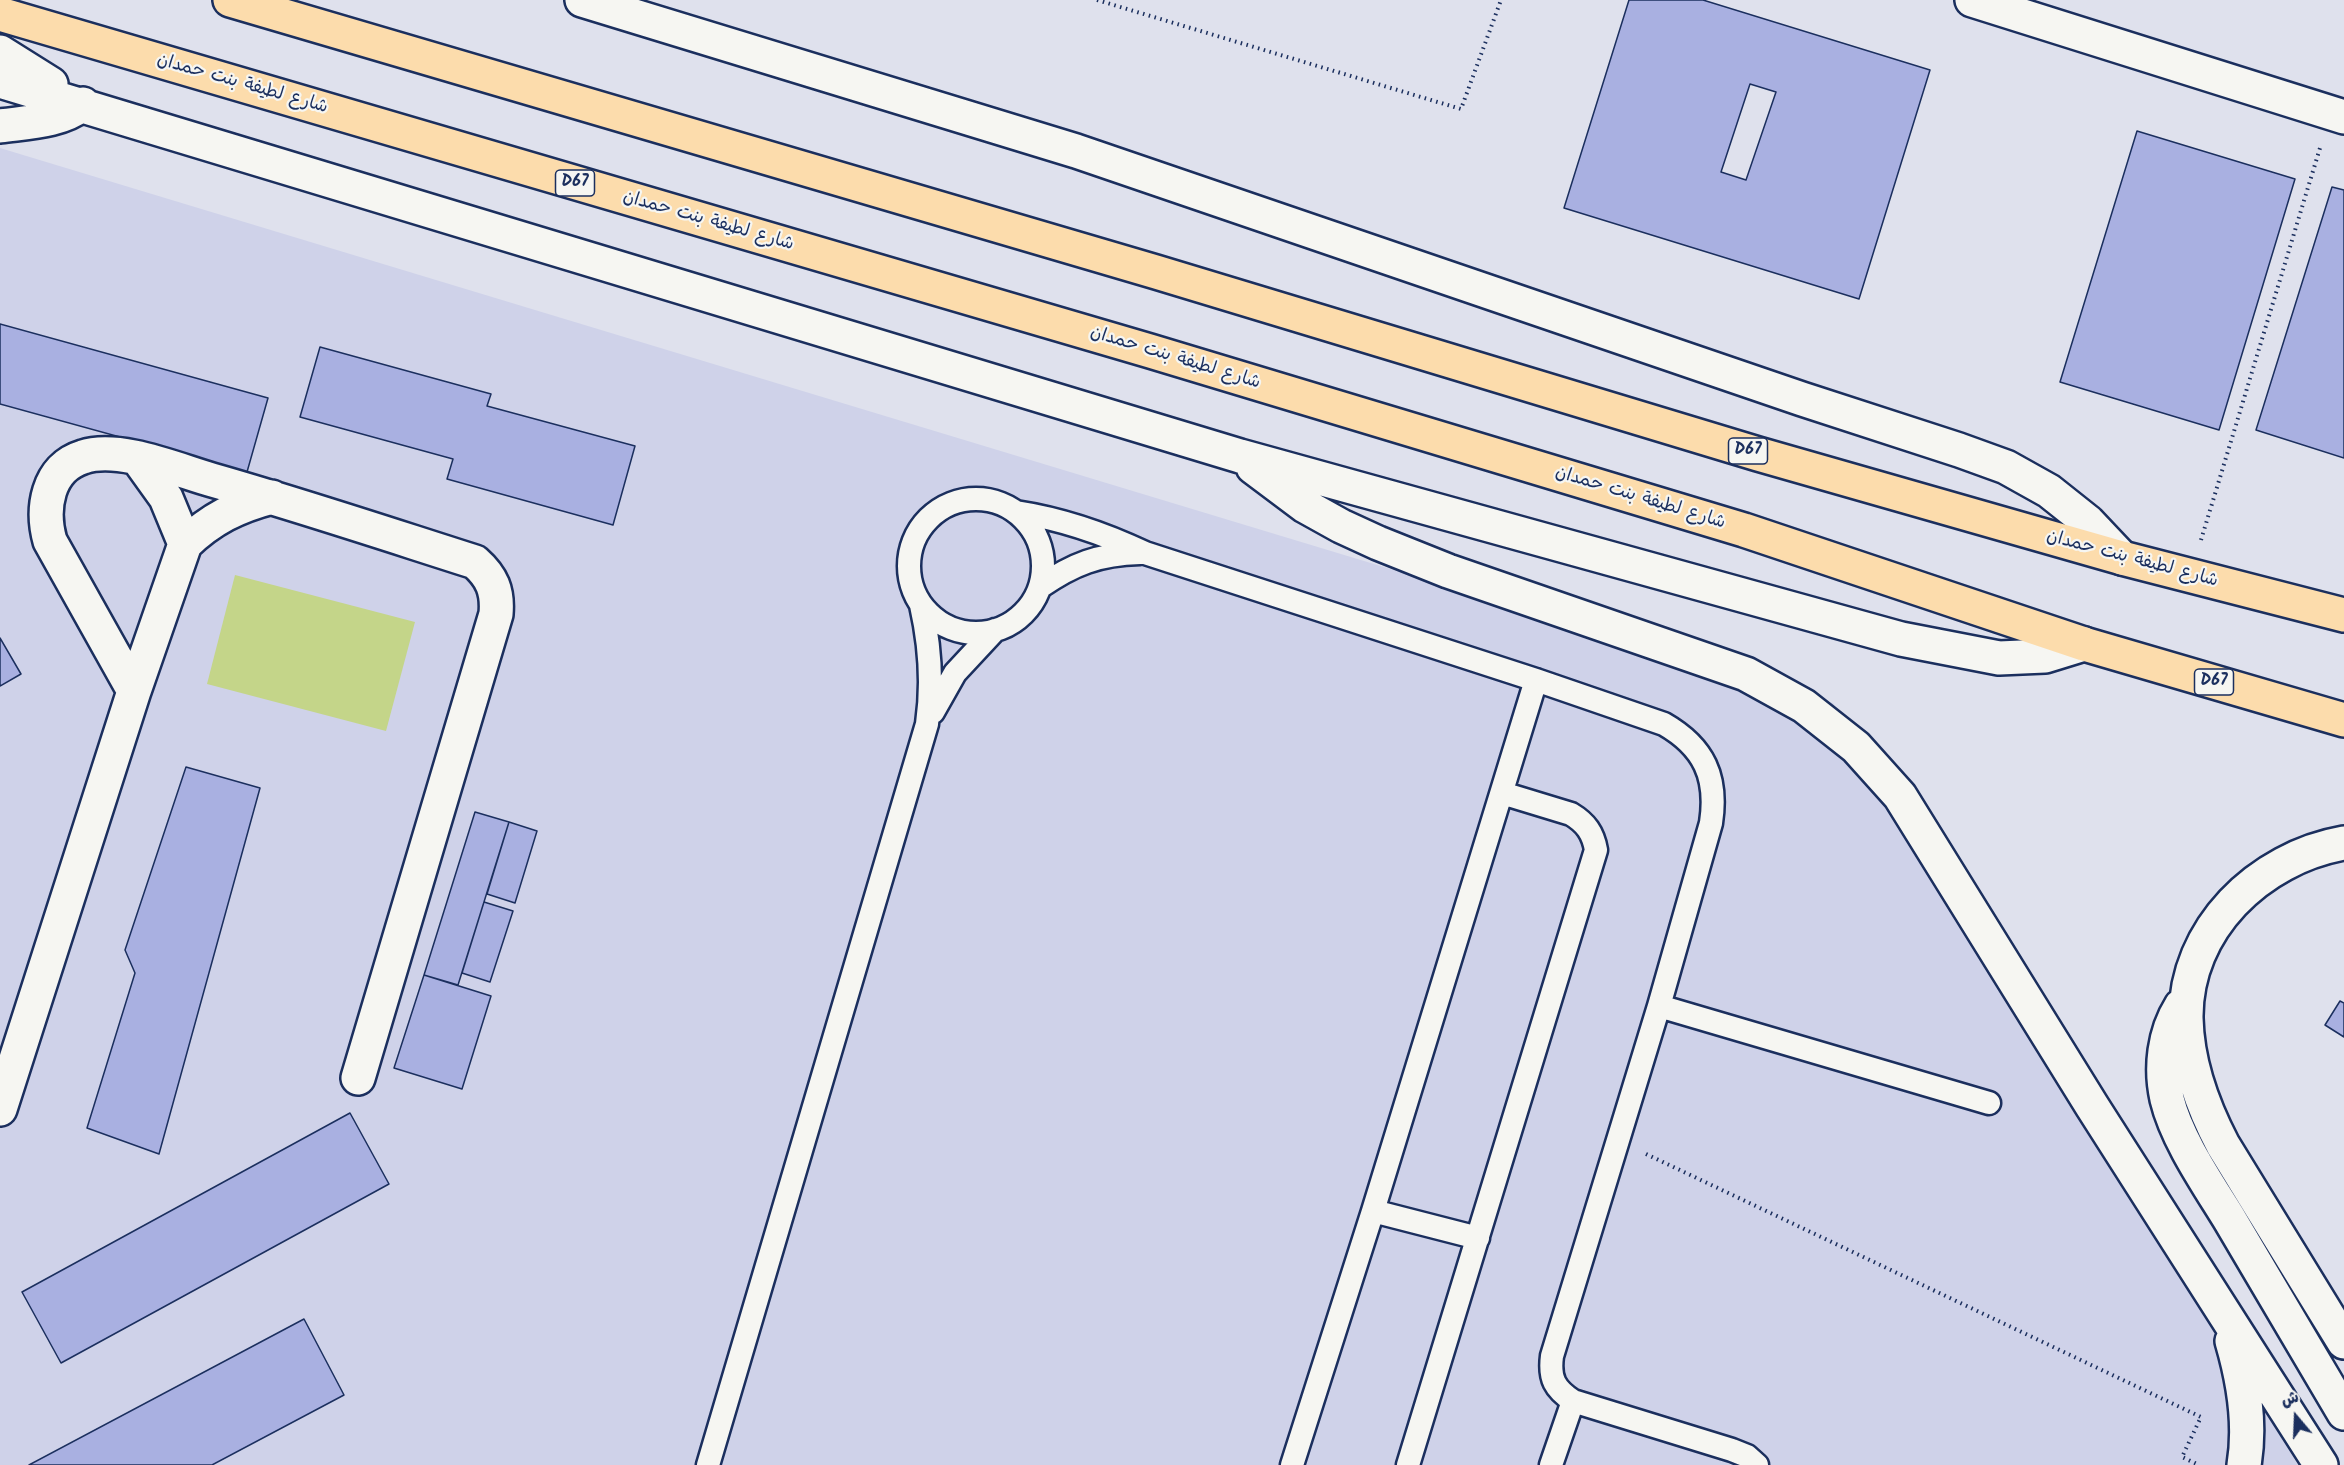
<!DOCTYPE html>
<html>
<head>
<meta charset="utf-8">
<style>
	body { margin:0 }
	#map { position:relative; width:2344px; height:1465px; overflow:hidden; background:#dfe1ed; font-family:Kalam,"Playpen Sans Arabic",sans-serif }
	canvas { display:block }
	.north { position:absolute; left:2266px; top:1387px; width:60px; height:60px; -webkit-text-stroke:4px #f6f6f2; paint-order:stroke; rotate:341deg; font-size:16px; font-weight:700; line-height:24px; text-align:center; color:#1b2f5e }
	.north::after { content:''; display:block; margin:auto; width:21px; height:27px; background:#1b2f5e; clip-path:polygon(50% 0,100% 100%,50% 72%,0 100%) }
</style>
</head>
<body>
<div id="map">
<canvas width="2344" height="1465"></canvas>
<div class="north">ش</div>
</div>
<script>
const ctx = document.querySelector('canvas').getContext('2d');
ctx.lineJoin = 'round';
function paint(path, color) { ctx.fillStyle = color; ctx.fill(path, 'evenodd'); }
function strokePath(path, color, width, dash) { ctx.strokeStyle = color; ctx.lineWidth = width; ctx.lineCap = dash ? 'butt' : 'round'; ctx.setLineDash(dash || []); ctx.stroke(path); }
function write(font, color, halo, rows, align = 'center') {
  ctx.font = font + ' Kalam,"Playpen Sans Arabic",sans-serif'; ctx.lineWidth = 4.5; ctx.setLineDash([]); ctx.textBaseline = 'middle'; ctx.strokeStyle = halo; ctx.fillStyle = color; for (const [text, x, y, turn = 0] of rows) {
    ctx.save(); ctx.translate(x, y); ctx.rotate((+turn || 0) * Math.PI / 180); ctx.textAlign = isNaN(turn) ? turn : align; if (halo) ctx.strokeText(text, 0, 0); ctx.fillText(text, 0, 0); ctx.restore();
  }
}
const built = new Path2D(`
	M0,148L1833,703L2298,1465H0Z`);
const green = new Path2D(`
	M235,575L415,622L386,731L207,684Z`);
const building = new Path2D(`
	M1629,0H1703L1930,70L1859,299L1564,208ZM1750,84L1776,92L1746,180L1721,172Z
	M2137,131L2295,179L2219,430L2060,382Z
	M2332,187L2344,190V458L2256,430Z
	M0,324L268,398L247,472L0,404Z
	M320,347L491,394L487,406L635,446L613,525L447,479L453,459L300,417Z
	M0,638L21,674L0,686Z
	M186,767L260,788L159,1154L87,1128L135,973L125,950Z
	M475,812L509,822L458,985L424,975Z
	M509,822L537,831L515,903L487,894Z
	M484,902L513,911L490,982L462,973Z
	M424,975L491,996L462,1089L394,1068Z
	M2340,1001L2344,1003V1037L2325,1025Z
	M350,1113L389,1184L61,1363L22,1292Z
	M304,1319L344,1395L212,1465H29Z`);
const path = new Path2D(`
	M1097,0L1461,109L1501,0
	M2201,540L2320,148
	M1646,1154L2201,1417L2182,1457L2199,1465`);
const lane = new Path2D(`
	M909 566a67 67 0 1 1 134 0a67 67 0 1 1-134 0Z
	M1016,512C1062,519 1103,533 1145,553L1536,680L1664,724C1704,747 1718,777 1711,823L1659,1006L1552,1356C1549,1379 1555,1389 1573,1401L1732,1450L1747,1456L1757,1465
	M1040,587C1073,564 1099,554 1140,553
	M933,712L955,673L995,630
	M1659,1006L1989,1103
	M1373,1211L1478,1238
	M708,1465L927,724C933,683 930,645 921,605
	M1292,1465L1373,1211L1536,680
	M1408,1465L1596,850C1593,833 1586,823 1571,814L1502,793
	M1551,1465L1573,1401`);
const street = new Path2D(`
	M1972,0L2344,117
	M138,459L166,498L185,544
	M134,691L50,541C41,509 47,468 83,457C119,445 177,470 212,480C300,505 387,534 475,562C492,577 498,591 496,614L358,1078
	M0,1109L134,691L185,544C211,519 237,506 272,497`);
const secondary = new Path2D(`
	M582,0L1076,151L1802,399L1959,450L2006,467L2049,491L2088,522L2122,558
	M0,52L51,84
	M0,81L1240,456L1901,639L1999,658L2045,656L2084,644
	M0,126C29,122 59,122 83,104
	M1253,467L1305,506L1341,526L1378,543L1448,571L1746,674L1804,706L1856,747L1900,796L2092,1106L2321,1465
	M2344,843C2259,858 2185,929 2186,1018C2187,1064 2202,1105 2223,1145L2344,1342
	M2181,1006C2164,1033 2160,1068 2167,1099C2177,1140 2208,1184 2230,1220C2268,1284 2306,1348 2344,1413
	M2232,1341C2244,1382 2251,1423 2244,1465`);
const primary = new Path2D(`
	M230,0L1156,272L1758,454L2122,558L2344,615
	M0,14L1150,351L1744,530L2084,644L2344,720`);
const shields = [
	[575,183,39],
	[1748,451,39],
	[2214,682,39]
];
const shieldNames = [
	["D67",575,183],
	["D67",1748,451],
	["D67",2214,682]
];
const streetNames = [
	["شارع لطيفة بنت حمدان",242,85,16],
	["شارع لطيفة بنت حمدان",708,222,16],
	["شارع لطيفة بنت حمدان",1175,359,17],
	["شارع لطيفة بنت حمدان",1640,499,17],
	["شارع لطيفة بنت حمدان",2132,560,15]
];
paint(built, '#cfd2e9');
paint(green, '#c4d589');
paint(building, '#a9b0e1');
strokePath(building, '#1b2f5e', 1.5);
strokePath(lane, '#1b2f5e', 27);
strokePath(street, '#1b2f5e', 38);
strokePath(secondary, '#1b2f5e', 38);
strokePath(primary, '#1b2f5e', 38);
strokePath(path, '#1b2f5e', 4, [1.5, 4.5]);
strokePath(lane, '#f6f6f2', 22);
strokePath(street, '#f6f6f2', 33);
strokePath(secondary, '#f6f6f2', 33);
strokePath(primary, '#fcdcac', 33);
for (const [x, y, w] of shields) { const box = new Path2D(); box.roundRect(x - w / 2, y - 13, w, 26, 4.5); ctx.fillStyle = '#f6f6f2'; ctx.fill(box); strokePath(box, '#1b2f5e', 1.5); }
write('bold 16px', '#1b2f5e', null, shieldNames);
write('18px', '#1b2f5e', '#f6f6f2', streetNames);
</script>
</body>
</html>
